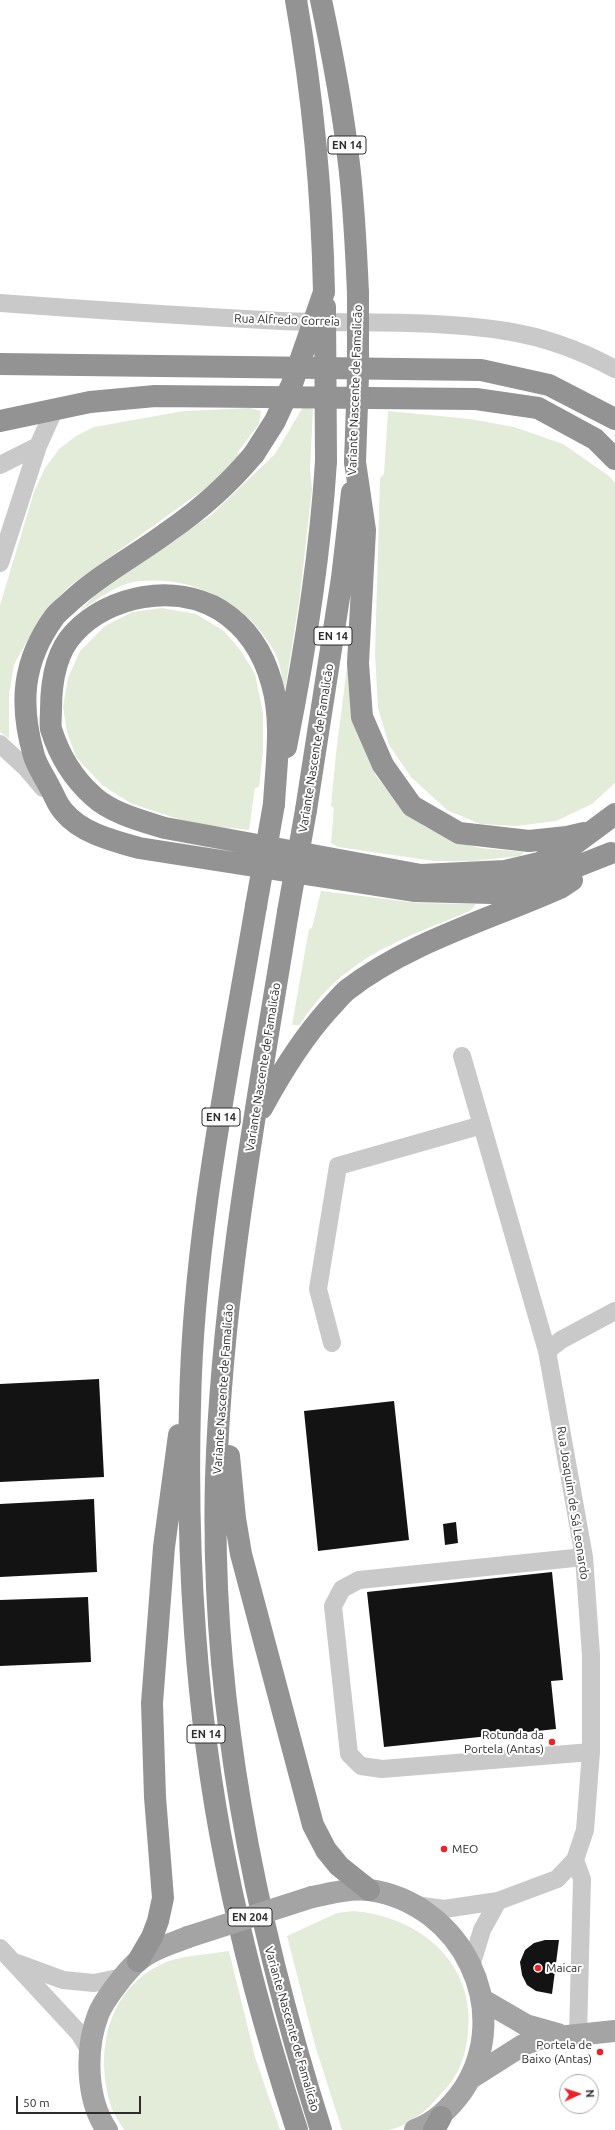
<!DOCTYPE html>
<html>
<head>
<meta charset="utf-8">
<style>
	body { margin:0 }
	#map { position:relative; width:615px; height:2130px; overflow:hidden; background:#fff; font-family:Ubuntu,sans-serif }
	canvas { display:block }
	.north { position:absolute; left:559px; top:2074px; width:40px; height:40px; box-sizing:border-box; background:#fff; border:1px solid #ababab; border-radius:50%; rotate:87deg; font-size:11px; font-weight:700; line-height:16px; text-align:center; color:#2c2c2c }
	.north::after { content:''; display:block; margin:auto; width:14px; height:18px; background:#f12025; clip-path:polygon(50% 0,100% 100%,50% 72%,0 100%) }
	.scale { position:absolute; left:16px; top:2096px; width:125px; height:18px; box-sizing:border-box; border:2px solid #2c2c2c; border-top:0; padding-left:5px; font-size:12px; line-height:14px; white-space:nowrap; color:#2c2c2c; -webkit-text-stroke:3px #fff; paint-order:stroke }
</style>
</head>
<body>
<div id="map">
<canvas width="615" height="2130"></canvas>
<div class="north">N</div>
<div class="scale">50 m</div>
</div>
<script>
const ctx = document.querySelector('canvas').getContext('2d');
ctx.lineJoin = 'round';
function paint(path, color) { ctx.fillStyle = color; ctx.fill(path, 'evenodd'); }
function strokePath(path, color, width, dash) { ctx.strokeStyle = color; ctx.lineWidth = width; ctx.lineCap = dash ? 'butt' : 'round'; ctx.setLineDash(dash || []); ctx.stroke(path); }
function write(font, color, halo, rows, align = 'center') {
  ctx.font = font + ' Ubuntu,sans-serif'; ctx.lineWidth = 4; ctx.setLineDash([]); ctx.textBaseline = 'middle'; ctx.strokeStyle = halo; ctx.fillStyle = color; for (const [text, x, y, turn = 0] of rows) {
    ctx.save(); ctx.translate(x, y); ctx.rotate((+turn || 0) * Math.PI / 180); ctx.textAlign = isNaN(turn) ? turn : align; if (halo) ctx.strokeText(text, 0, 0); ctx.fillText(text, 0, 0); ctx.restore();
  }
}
const green = new Path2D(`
	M303,407L313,409L310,469L312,489L300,595L284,697C282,683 282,666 275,653C249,604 195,576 141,581C117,583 98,599 79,612L95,595L211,515L275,454Z
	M250,408L261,411L259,424L237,453L240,457L206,488L71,585L47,608L29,637L14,665L9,694V739L0,732V605L34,492L45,468L59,449L76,436L94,427L184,411Z
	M388,411L470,419L514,427L563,444L609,476L615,483V783L592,804L556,821L516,826L480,824L447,810L411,777L389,745L378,708L375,654L380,478L384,474Z
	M162,608L196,614L224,631L241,651L255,674L263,713V751L259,787L255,788L249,830L194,824L132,804L102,785L76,757L67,732L63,707L68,678L80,651L105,626L132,612Z
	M354,611L356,725L376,776L397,802L424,826L455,841L479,848L524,852L520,856L473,861H434L338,847L331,843L334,808L331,806L336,754Z
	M321,891L418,903L476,904L470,911C400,940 343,957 300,1025H292L309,929L312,928Z
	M354,1911C420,1917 476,1963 468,2033C466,2049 463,2063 455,2076C451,2083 445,2089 440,2095C428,2110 407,2127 388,2130C374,2130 357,2130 342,2130L315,2045L287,1936L337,1913Z
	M229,1951L255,2057L280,2130H124C120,2123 113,2114 111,2106C94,2050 108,1987 166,1962C181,1956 211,1954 229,1951Z`);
const building = new Path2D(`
	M99,1379L104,1477L0,1482V1384Z
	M394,1401L409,1540L318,1551L304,1411Z
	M94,1499L97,1572L0,1577V1504Z
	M456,1522L458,1543L445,1545L443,1524Z
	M552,1572L563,1680L551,1681L556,1729L384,1747L367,1592Z
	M88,1597L91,1662L0,1666V1600Z
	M545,1940H559L552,1994L536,1991L527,1985L522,1975L520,1962L525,1950L534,1943Z`);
const minor = new Path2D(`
	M0,303C94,310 187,316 281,321C356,324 432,319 506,331C544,337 582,351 615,369
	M0,465L38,446L55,408
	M0,563L38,446
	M0,744L26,768L43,788
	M332,1343L318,1289L338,1166L482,1125
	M547,1351L561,1340L615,1311
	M584,1557L359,1580L342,1589L333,1606L349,1754L361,1766L382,1769L591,1752
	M575,1860L582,1879L578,2035
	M415,1905L444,1909L498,1901L557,1879L575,1860L585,1830L591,1752V1655L584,1557L547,1351L462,1056
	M0,1948L79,2033L90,2051
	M17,1963L63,1980L94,1983L123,1977
	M471,1966L482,1930L498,1901`);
const major = new Path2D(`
	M312,1897C330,1893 351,1888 369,1890C462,1903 515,2011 463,2090C450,2108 436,2122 415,2130
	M483,2000L526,2025L558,2034
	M471,2078L523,2045L539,2039L615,2031
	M107,2130C86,2100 85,2049 98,2015C103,2001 127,1970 138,1961C152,1949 171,1944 188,1937`);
const highway = new Path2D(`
	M296,0C313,97 322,194 324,292
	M321,0C332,52 342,103 348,156C354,201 356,247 358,293
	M0,364L481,370L549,385L615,419
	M0,421L90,402L155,396L476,399L538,408L595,439L615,459
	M254,454C229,484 201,509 169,531C137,555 100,574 71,601C66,606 60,610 55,616C22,661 19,704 34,756C37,766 44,776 49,786C54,794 57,805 64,812C81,833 114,841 139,848L414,891L492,893L550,877L611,853
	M355,462L365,530L358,663L362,717L383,765L412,806L459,833L529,841L567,837L584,833
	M286,747C305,652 320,558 326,461
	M274,804C276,765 283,722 272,684C264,654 247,627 220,610C175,583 109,595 74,633C55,653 51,684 51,710C51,716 50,724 51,729C59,755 73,778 93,796C111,813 142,821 165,828L421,875L505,871L539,863L572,846L615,814
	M306,810L342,578L352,492
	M256,906C228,1072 193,1238 190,1406C186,1555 196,1714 225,1859C243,1951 268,2041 297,2130
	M288,912C258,1099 222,1288 216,1478C210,1700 254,1919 321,2130
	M262,1108C281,1073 301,1040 328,1010C334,1004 340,996 347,990C409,942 488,920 560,888L572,880
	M229,1456L235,1518L241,1554L313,1825L326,1850L339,1866L369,1890
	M138,1961L152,1937L158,1921L163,1898L155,1797L152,1703L164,1547L179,1435
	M434,2130L441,2117`);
const majorBridge = new Path2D(`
	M188,1937L312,1897`);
const highwayBridge = new Path2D(`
	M325,307L326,461
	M254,454L275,421L292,384L324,292
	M355,462L358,375V293
	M256,906L274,804
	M288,912L306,810`);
const markers = [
	[552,1742,4,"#f12025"],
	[444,1849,4,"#f12025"],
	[538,1968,4,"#f12025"],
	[600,2052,4,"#f12025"]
];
const shields = [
	[347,145,38],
	[333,636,38],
	[221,1117,38],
	[206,1734,38],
	[250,1917,44]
];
const shieldNames = [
	["EN 14",347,145],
	["EN 14",333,636],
	["EN 14",221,1117],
	["EN 14",206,1734],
	["EN 204",250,1917]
];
const streetNames = [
	["Rua Alfredo Correia",287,320,2],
	["Variante Nascente de Famalicão",355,390,-88],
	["Variante Nascente de Famalicão",316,748,-81],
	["Variante Nascente de Famalicão",263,1067,-81],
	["Variante Nascente de Famalicão",223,1389,-86],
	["Rua Joaquim de Sá Leonardo",573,1503,81],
	["Variante Nascente de Famalicão",292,2029,74]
];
const poiNames = [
	["Rotunda da",544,1735],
	["Portela (Antas)",544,1749],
	["MEO",452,1849,"left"],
	["Maicar",546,1968,"left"],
	["Portela de",592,2045],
	["Baixo (Antas)",592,2059]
];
paint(green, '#e2ecd8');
paint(building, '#131313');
strokePath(minor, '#c9c9c9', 18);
strokePath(major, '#a4a4a4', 22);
strokePath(highway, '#939393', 22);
strokePath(majorBridge, '#a4a4a4', 22);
strokePath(highwayBridge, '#939393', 22);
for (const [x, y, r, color] of markers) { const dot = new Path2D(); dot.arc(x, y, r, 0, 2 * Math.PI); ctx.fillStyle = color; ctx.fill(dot); strokePath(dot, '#fff', 1.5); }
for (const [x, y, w] of shields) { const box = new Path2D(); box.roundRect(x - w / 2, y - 9, w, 18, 3); ctx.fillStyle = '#fff'; ctx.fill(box); strokePath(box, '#2c2c2c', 1); }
write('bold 11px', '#2c2c2c', null, shieldNames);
write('12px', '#2c2c2c', '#fff', streetNames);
write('12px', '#2c2c2c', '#fff', poiNames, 'right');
</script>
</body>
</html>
